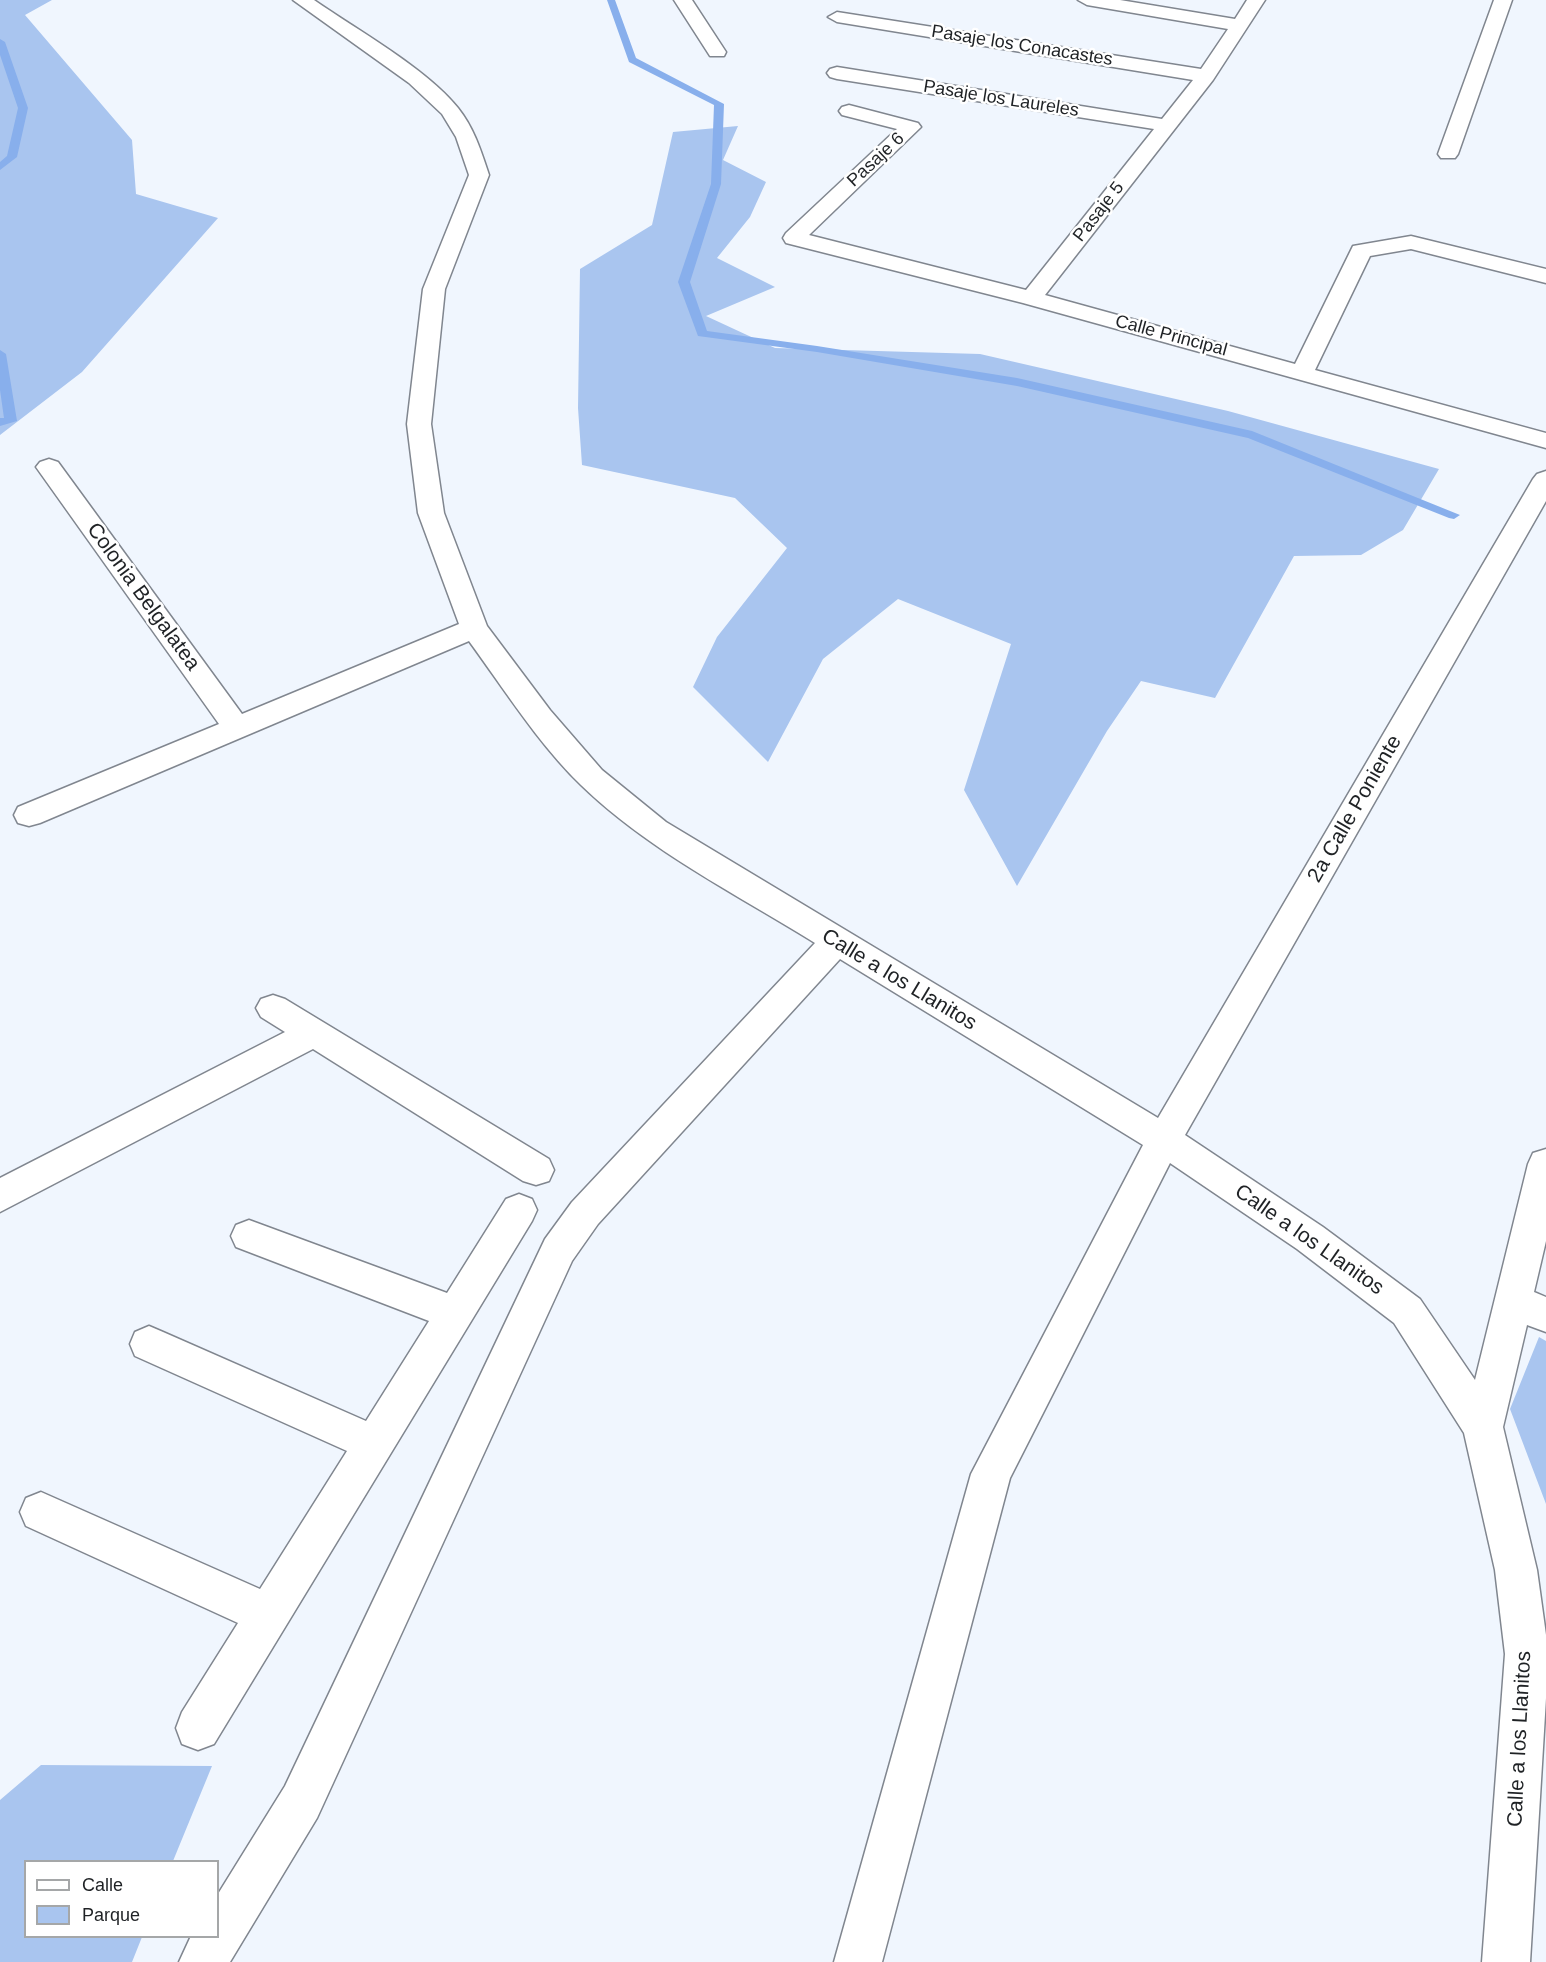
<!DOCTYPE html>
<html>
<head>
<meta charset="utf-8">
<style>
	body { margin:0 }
	#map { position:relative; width:1546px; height:1962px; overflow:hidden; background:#f0f6fe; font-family:Arial,sans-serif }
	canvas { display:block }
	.legend { position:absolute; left:24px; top:1860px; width:195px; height:78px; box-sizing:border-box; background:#fff; border:2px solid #a5a7a8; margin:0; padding:8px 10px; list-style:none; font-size:18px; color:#1f2225 }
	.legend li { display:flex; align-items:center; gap:12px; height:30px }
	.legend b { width:30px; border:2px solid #a5a7a8 }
</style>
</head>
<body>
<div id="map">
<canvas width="1546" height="1962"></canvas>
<ul class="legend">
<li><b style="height:8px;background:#fff"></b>Calle</li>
<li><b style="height:16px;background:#a9c5ef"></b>Parque</li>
</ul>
</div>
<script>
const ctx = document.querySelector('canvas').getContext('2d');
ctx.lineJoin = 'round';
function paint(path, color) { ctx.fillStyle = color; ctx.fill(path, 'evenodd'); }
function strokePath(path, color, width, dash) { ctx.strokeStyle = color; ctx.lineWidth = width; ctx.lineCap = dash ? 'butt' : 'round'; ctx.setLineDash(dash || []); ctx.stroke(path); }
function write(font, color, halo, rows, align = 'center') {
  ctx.font = font + ' Arial,sans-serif'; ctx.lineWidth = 5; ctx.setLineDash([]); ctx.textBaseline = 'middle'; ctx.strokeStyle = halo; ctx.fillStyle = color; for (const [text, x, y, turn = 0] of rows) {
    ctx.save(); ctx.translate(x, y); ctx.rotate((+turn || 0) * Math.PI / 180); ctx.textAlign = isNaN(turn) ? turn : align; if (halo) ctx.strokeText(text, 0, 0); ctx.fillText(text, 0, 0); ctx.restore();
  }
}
const green = new Path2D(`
	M0,0H52L25,15L132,140L136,194L218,218L82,372L0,435Z
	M738,126L723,160L766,182L750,217L717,258L775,287L706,316L775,348L980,354L1228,411L1439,469L1403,530L1361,555L1294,556L1215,698L1141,681L1107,731L1017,886L964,790L1011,644L898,599L823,659L768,762L693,687L717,637L787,548L735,498L582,465L578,408L580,269L652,225L673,132Z
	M1539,1337L1546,1341V1504L1510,1409Z
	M41,1765L212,1766L173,1861L26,1862V1936L142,1937L132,1962H0V1800Z`);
const stream = new Path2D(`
	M607,0H615L636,58L724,104L721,184L690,282L707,331L817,346L1017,378L1252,431L1460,515L1454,519L1449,518L1248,438L1017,386L817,352L698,336L678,282L711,184L714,105L629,62Z
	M0,39L5,42L28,108L17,157L0,170V162L7,156L18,108L0,55Z
	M0,350L6,354L17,421L0,426V418H4L0,390Z`);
const minor = new Path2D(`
	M293,0H314C357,30 426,68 458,108C474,128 481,151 489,175L445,289L431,424L444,513L487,626L550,710L602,770L666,822L1158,1118L1533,479L1537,474L1546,471V501L1185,1135L1323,1227L1420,1299L1475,1380L1528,1164L1533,1153L1546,1149V1241L1534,1292L1546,1297V1332L1527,1325L1503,1427L1537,1570L1546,1635V1698L1530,1962H1482L1505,1654L1495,1570L1464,1433L1394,1323L1297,1249L1170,1163L1010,1478L882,1962H834L971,1474L1143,1145L840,959L598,1224L572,1261L317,1818L230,1962H179L191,1936H218V1894L285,1786L545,1239L572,1202L815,943C736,894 648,850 581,785C538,743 504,689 469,641L40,823L29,826L18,823L14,815L18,807L219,724L36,467L40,462L49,459L58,462L242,714L459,624L418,513L407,424L423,289L469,175L456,137L442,114L409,83Z
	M674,0H692L726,52L724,56H710Z
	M1078,0H1120L1235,19L1247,0H1265L1213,80L1045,295L1295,364L1353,246L1411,236L1546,269V283L1411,249L1370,256L1315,370L1546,433V448L1023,303L786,243L783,238L786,233L897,129L842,115L839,111L842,107L849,105L918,123L921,127L809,235L1026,290L1154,129L837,79L830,77L827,73L830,69L837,67L1162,119L1193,80L837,22L828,17L837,12L1201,69L1228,29L1087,5Z
	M1494,0H1512L1458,154L1455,158H1441L1438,154Z
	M273,995L285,999L549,1159L554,1170L549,1181L536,1185L523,1181L313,1049L0,1212V1178L285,1032L261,1017L256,1008L261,999Z
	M519,1194L532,1199L537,1210L532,1221L214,1744L198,1750L182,1744L176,1728L182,1712L238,1623L26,1526L20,1512L26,1498L41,1492L260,1589L347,1451L135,1356L130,1344L135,1332L149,1326L163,1332L366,1421L429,1321L236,1247L231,1236L236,1225L249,1220L447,1293L506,1199Z`);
const farStreetnames = [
	["Pasaje los Conacastes",1022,46,9],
	["Pasaje los Laureles",1001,99,9],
	["Pasaje 6",876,160,-43],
	["Pasaje 5",1099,212,-52],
	["Calle Principal",1171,336,15]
];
const streetNames = [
	["Colonia Belgalatea",143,597,54],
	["2a Calle Poniente",1355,809,-60],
	["Calle a los Llanitos",899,980,31],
	["Calle a los Llanitos",1309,1240,35],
	["Calle a los Llanitos",1520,1739,-87]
];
paint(green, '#a9c5ef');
paint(stream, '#88afec');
strokePath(minor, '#80868f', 3);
paint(minor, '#fff');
write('18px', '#1f2225', '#fff', farStreetnames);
write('21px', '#1f2225', '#fff', streetNames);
</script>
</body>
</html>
